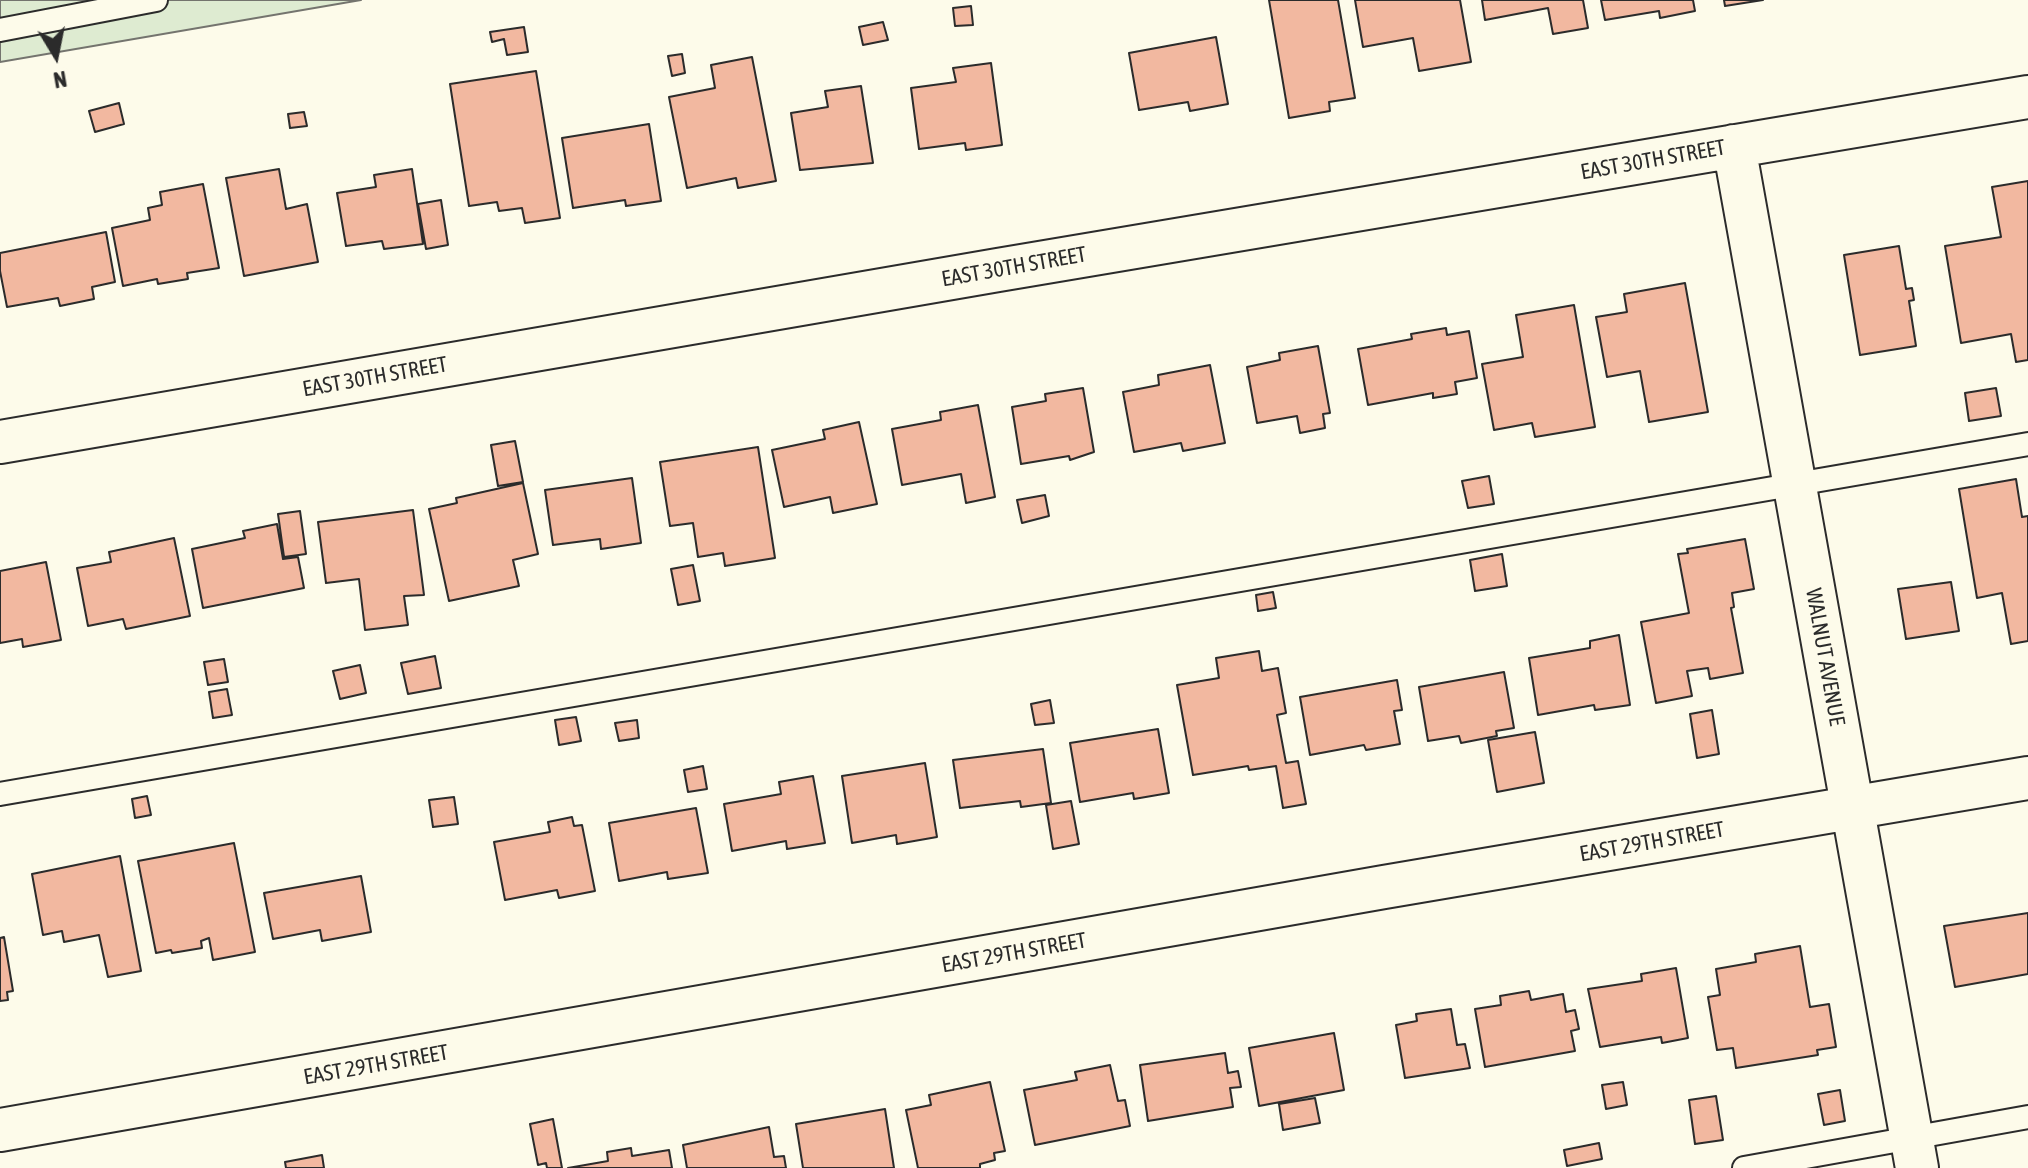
<!DOCTYPE html>
<html>
<head>
<meta charset="utf-8">
<style>
	body { margin:0 }
	#map { position:relative; width:2028px; height:1168px; overflow:hidden; background:#fdfbea; font-family:"Asap Condensed",sans-serif }
	canvas { display:block }
	.north { position:absolute; left:16px; top:16px; width:80px; height:80px; -webkit-text-stroke:6px #fdfbea; paint-order:stroke; rotate:170deg; font-size:22px; font-weight:700; line-height:32px; text-align:center; color:#2b2b2b }
	.north::after { content:''; display:block; margin:auto; width:28px; height:36px; background:#2b2b2b; clip-path:polygon(50% 0,100% 100%,50% 72%,0 100%) }
</style>
</head>
<body>
<div id="map">
<canvas width="2028" height="1168"></canvas>
<div class="north">N</div>
</div>
<script>
const ctx = document.querySelector('canvas').getContext('2d');
ctx.lineJoin = 'round';
function paint(path, color) { ctx.fillStyle = color; ctx.fill(path, 'evenodd'); }
function strokePath(path, color, width, dash) { ctx.strokeStyle = color; ctx.lineWidth = width; ctx.lineCap = dash ? 'butt' : 'round'; ctx.setLineDash(dash || []); ctx.stroke(path); }
function write(font, color, halo, rows, align = 'center') {
  ctx.font = font + ' "Asap Condensed",sans-serif'; ctx.lineWidth = 6; ctx.setLineDash([]); ctx.textBaseline = 'middle'; ctx.strokeStyle = halo; ctx.fillStyle = color; for (const [text, x, y, turn = 0] of rows) {
    ctx.save(); ctx.translate(x, y); ctx.rotate((+turn || 0) * Math.PI / 180); ctx.textAlign = isNaN(turn) ? turn : align; if (halo) ctx.strokeText(text, 0, 0); ctx.fillText(text, 0, 0); ctx.restore();
  }
}
const green = new Path2D(`
	M0,0H361L0,62Z`);
const building = new Path2D(`
	M1269,0H1338L1355,98L1329,102L1330,111L1289,118Z
	M1355,0H1460L1471,62L1419,71L1413,38L1363,47Z
	M1482,0H1583L1588,28L1553,34L1548,8L1485,20Z
	M1601,0H1693L1695,11L1660,18L1659,11L1605,20Z
	M1724,0H1763L1725,6Z
	M971,6L973,25L955,26L953,8Z
	M883,22L888,40L863,45L859,27Z
	M524,27L528,52L507,55L504,39L492,42L490,32Z
	M1216,37L1228,104L1190,111L1188,102L1139,110L1129,53Z
	M682,54L685,73L672,76L668,56Z
	M752,57L776,181L738,188L736,178L687,188L669,97L715,88L711,65Z
	M991,63L1002,145L966,150L965,143L919,149L911,88L956,82L953,68Z
	M536,71L560,218L525,223L522,208L499,211L497,202L469,206L450,84Z
	M861,86L873,163L800,170L791,113L828,107L825,91Z
	M119,103L124,124L95,132L89,111Z
	M304,112L307,126L290,128L288,114Z
	M649,124L661,201L626,206L625,200L573,208L562,138Z
	M279,169L286,209L307,204L318,262L244,276L226,178Z
	M412,169L423,244L384,249L382,241L346,246L337,193L376,187L374,175Z
	M2028,181V360L2016,362L2011,334L1961,343L1945,246L2001,237L1992,187Z
	M203,184L219,268L187,273L188,279L158,284L157,279L123,286L112,228L150,220L148,208L162,205L160,192Z
	M441,200L448,245L426,249L418,204Z
	M106,232L115,282L92,287L94,299L60,306L58,298L7,307L0,271V253Z
	M1899,246L1906,289L1912,288L1914,300L1909,301L1916,346L1860,355L1844,255Z
	M1685,283L1708,412L1649,422L1640,371L1607,377L1596,317L1627,312L1624,294Z
	M1574,305L1595,427L1535,437L1532,423L1494,430L1482,364L1523,357L1516,315Z
	M1446,328L1447,335L1469,331L1477,378L1455,382L1457,394L1433,398V393L1368,405L1358,349L1412,339L1411,334Z
	M1318,346L1330,413L1323,414L1325,428L1300,433L1297,416L1257,423L1247,367L1280,360L1279,353Z
	M1210,365L1225,443L1183,451L1181,443L1134,452L1123,392L1159,385L1158,375Z
	M1083,388L1094,452L1070,460L1069,456L1021,464L1012,407L1046,401L1045,394Z
	M1996,388L2001,416L1969,421L1965,393Z
	M978,405L995,497L966,503L961,474L902,485L892,429L941,420L940,412Z
	M859,422L877,504L833,513L830,497L784,507L772,450L825,439L823,430Z
	M515,441L523,482L498,486L491,445Z
	M758,447L775,558L725,566L723,553L698,557L693,523L670,526L660,462Z
	M1489,476L1494,504L1468,508L1462,481Z
	M632,478L641,543L601,549L600,539L553,545L545,490Z
	M2016,479L2022,517L2028,516V641L2011,644L2002,593L1977,598L1959,489Z
	M523,483L538,554L513,560L519,586L449,601L429,509L457,503L456,498Z
	M1045,495L1049,516L1022,523L1017,500Z
	M413,510L424,595L404,596L408,625L365,630L359,579L326,583L318,522Z
	M300,511L306,554L284,557L278,514Z
	M277,524L283,559L298,557L304,588L203,608L192,549L245,538L243,531Z
	M174,538L190,616L126,629L123,619L88,626L77,568L111,562L109,552Z
	M1745,539L1754,589L1732,593L1734,607L1731,608L1743,673L1710,679L1708,668L1687,671L1692,696L1656,703L1641,622L1689,613L1678,554L1688,553L1687,549Z
	M1502,554L1507,586L1475,591L1470,560Z
	M46,562L61,640L23,647L22,639L0,643V571Z
	M693,565L700,601L678,605L671,569Z
	M1951,582L1959,631L1906,639L1898,589Z
	M1273,592L1276,608L1258,611L1256,595Z
	M1619,635L1630,705L1595,710L1594,705L1538,715L1529,658L1590,648V641Z
	M1259,651L1262,671L1278,668L1286,713L1277,715L1286,763L1298,761L1306,804L1283,808L1276,766L1249,770L1248,766L1193,775L1177,685L1219,678L1216,658Z
	M435,656L441,688L408,694L401,663Z
	M224,659L228,682L208,685L204,662Z
	M360,665L366,693L340,699L333,671Z
	M1504,672L1514,728L1496,731L1497,736L1461,743L1459,736L1428,741L1419,687Z
	M1397,680L1402,710L1394,711L1400,744L1366,750L1364,745L1310,755L1300,697Z
	M227,689L232,715L213,718L209,692Z
	M1050,700L1054,723L1035,725L1031,704Z
	M1712,710L1719,754L1697,758L1690,714Z
	M576,717L581,741L559,745L555,720Z
	M637,720L639,738L619,741L615,723Z
	M1158,729L1169,793L1134,799L1133,793L1080,802L1070,743Z
	M1535,732L1544,783L1497,792L1488,740Z
	M1043,749L1051,803L1021,807L1020,801L960,808L953,760Z
	M925,763L937,837L897,844L896,835L852,843L842,776Z
	M703,766L707,789L688,792L684,770Z
	M813,776L825,843L787,849L786,841L732,851L724,804L781,794L779,782Z
	M147,796L151,815L135,818L132,799Z
	M454,797L458,824L433,827L429,800Z
	M1071,801L1079,844L1053,849L1046,805Z
	M696,808L708,873L668,879L667,872L619,881L609,823Z
	M572,817L574,826L582,825L595,891L559,898L557,890L505,900L494,842L550,832L548,822Z
	M234,843L255,952L213,960L209,938L201,941L202,948L172,953L171,950L156,953L138,861Z
	M120,856L141,971L108,977L99,935L64,942L62,931L43,935L32,874Z
	M361,876L371,932L322,941L320,930L273,939L264,893Z
	M2028,913V974L1955,987L1944,926Z
	M4,937L13,991L7,992L8,1000L0,1001V938Z
	M1800,946L1810,1007L1829,1004L1836,1047L1817,1050L1818,1055L1736,1068L1733,1048L1717,1050L1708,997L1720,995L1716,969L1756,962L1755,954Z
	M1676,968L1688,1038L1662,1043L1661,1037L1600,1047L1588,989L1642,981L1641,974Z
	M1529,991L1531,1000L1563,994L1566,1012L1575,1010L1579,1029L1571,1031L1575,1051L1485,1067L1475,1009L1501,1005L1500,996Z
	M1451,1009L1457,1045L1465,1044L1470,1068L1405,1078L1396,1025L1417,1021L1416,1014Z
	M1334,1033L1344,1090L1259,1106L1249,1048Z
	M1225,1053L1228,1073L1238,1071L1241,1087L1230,1088L1233,1107L1148,1121L1140,1065Z
	M1110,1065L1118,1101L1125,1100L1130,1126L1035,1145L1024,1090L1077,1080L1075,1072Z
	M990,1082L1005,1151L994,1153L995,1160L980,1164V1168H918L906,1110L931,1105L929,1095Z
	M1623,1082L1627,1105L1606,1109L1602,1085Z
	M1840,1090L1845,1121L1824,1125L1818,1094Z
	M1716,1096L1723,1140L1695,1144L1689,1100Z
	M1315,1098L1320,1123L1283,1130L1279,1104Z
	M885,1109L894,1168H803L796,1124Z
	M553,1119L562,1168H547L546,1163L538,1165L530,1124Z
	M769,1127L774,1157L784,1156L786,1168H687L683,1145Z
	M1599,1143L1602,1159L1567,1166L1564,1150Z
	M631,1148L632,1156L669,1150L672,1168H568L608,1161L607,1152Z
	M322,1155L324,1168H286L285,1162Z`);
const lane = new Path2D(`
	M0,30L156,0
	M0,794L2028,444
	M1744,1168L2028,1117`);
const street = new Path2D(`
	M1734,146L1917,1168
	M0,442L998,270L2028,97
	M0,1130L1384,887L2028,778`);
const streetNames = [
	["EAST 30TH STREET",1653,160,-10],
	["EAST 30TH STREET",1014,267,-10],
	["EAST 30TH STREET",375,377,-10],
	["WALNUT AVENUE",1825,657,80],
	["EAST 29TH STREET",1652,842,-10],
	["EAST 29TH STREET",1014,953,-10],
	["EAST 29TH STREET",376,1065,-10]
];
paint(green, '#deebd1');
strokePath(green, '#74746e', 2);
paint(building, '#f2b8a0');
strokePath(building, '#2b2b2b', 2);
strokePath(lane, '#2b2b2b', 26);
strokePath(street, '#2b2b2b', 46);
strokePath(lane, '#fdfbea', 22);
strokePath(street, '#fdfbea', 42);
write('22px', '#2b2b2b', '#fdfbea', streetNames);
</script>
</body>
</html>
